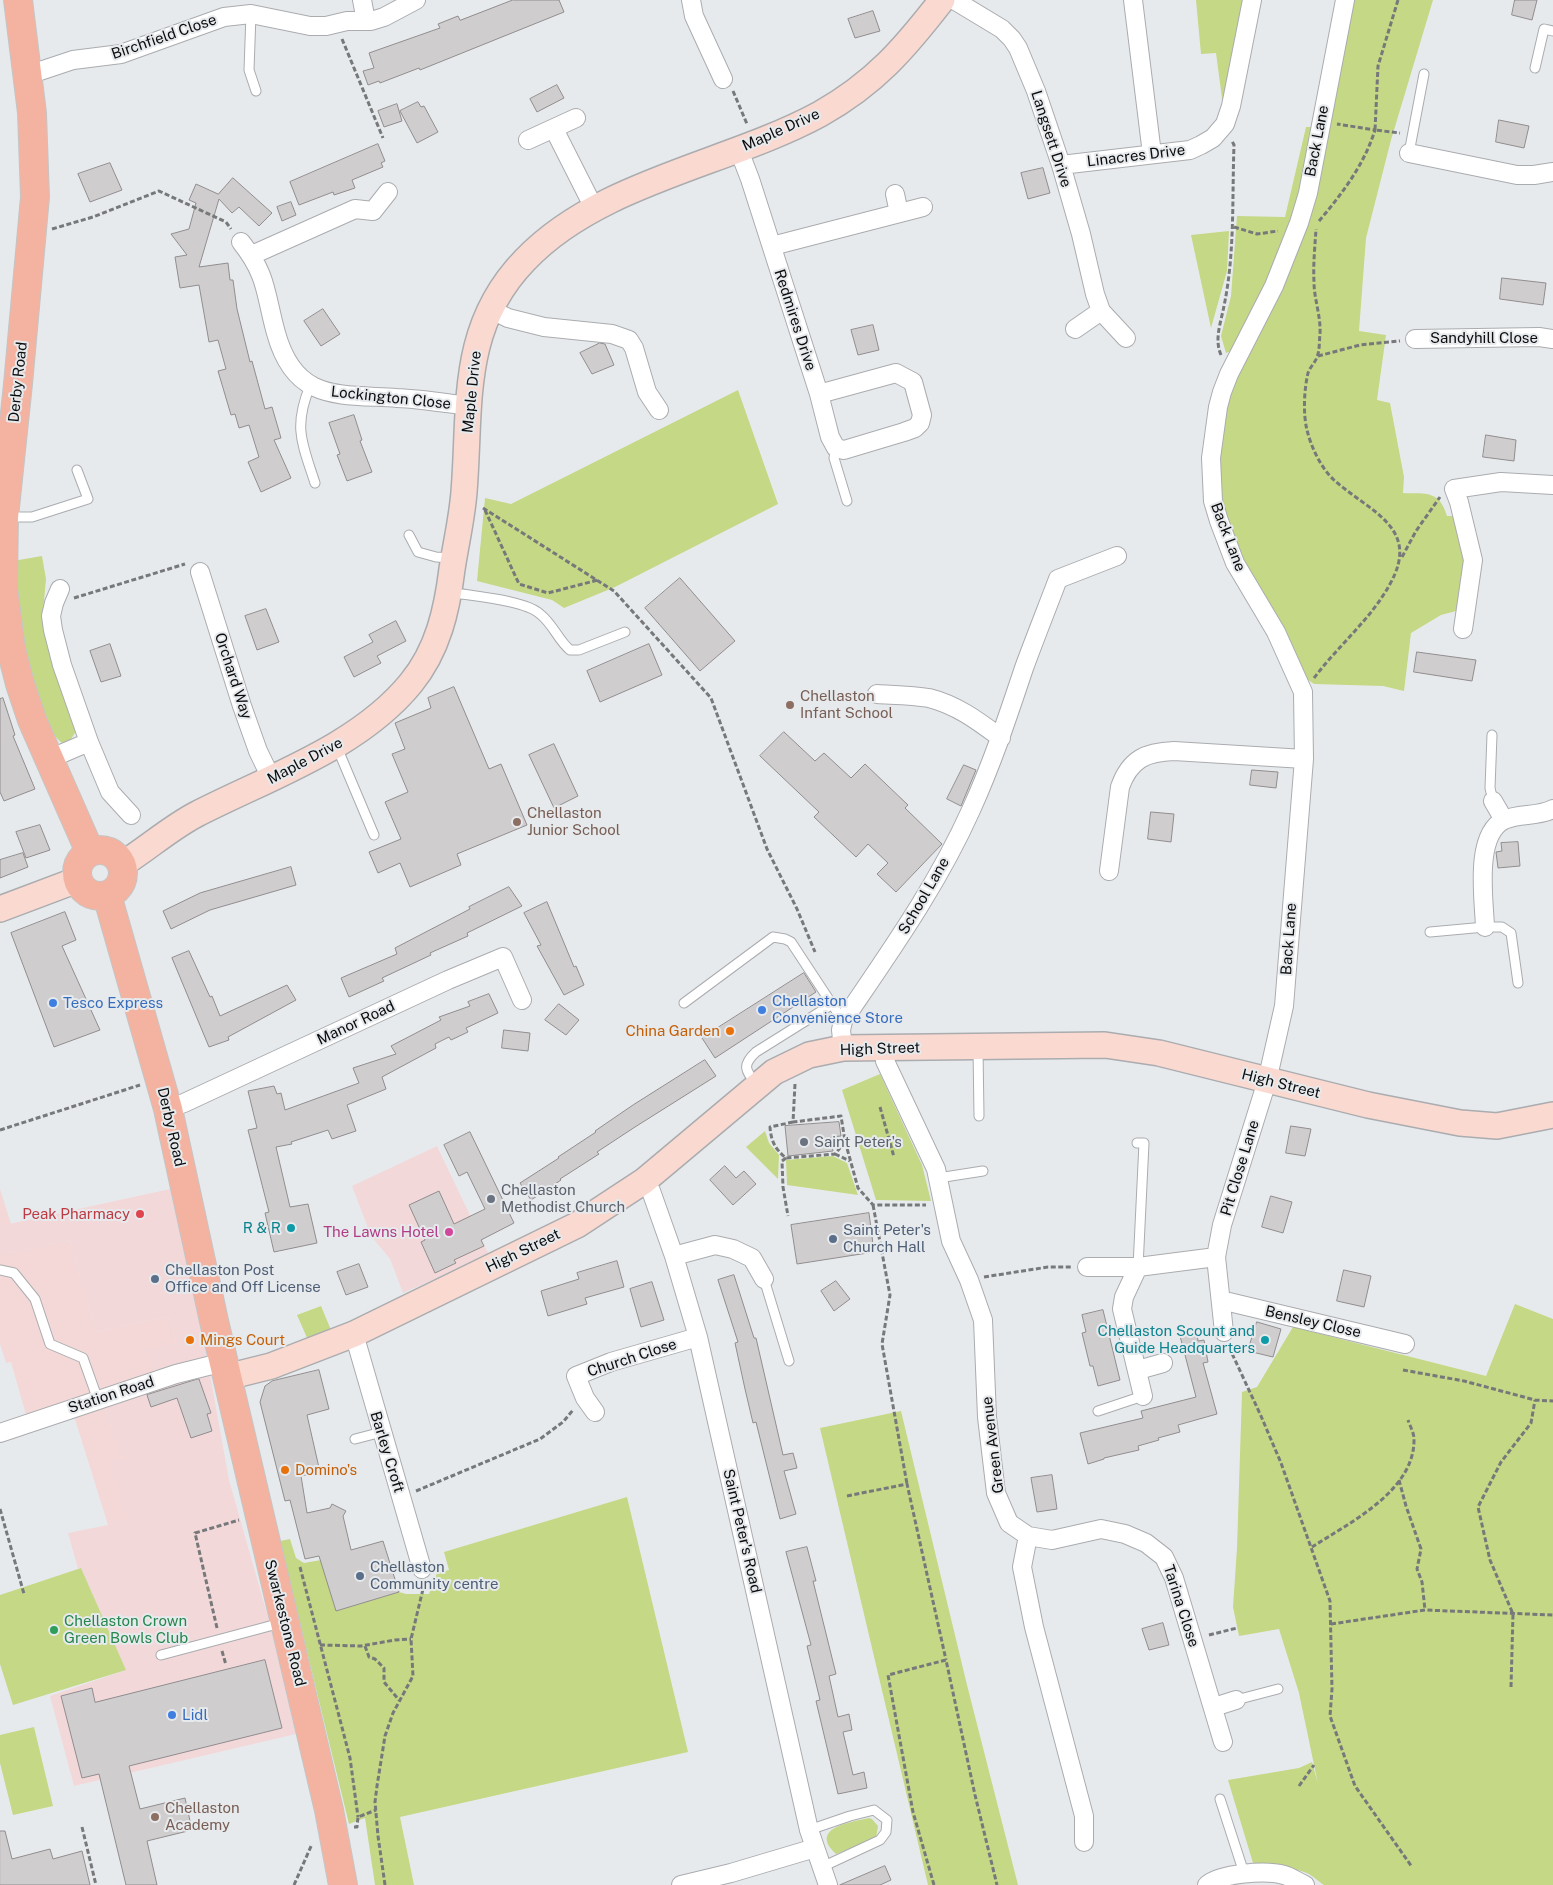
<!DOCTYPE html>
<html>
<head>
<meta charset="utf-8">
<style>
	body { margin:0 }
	canvas { display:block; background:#e7eaed }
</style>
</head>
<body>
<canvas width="1553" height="1885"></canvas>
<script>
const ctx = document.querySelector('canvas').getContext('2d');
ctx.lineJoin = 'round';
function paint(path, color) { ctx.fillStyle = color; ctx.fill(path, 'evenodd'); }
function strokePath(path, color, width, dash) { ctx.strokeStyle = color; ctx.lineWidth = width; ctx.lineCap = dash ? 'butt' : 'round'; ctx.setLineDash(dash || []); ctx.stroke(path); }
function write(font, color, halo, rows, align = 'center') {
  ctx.font = font + ' "Public Sans",sans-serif'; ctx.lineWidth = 4; ctx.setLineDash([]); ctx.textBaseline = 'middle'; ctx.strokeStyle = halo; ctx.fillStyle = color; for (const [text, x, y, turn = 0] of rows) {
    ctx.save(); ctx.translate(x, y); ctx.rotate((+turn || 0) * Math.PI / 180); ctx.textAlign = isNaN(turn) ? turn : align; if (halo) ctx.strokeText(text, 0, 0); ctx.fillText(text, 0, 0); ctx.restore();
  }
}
const commercial = new Path2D(`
	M437,1146L489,1255L403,1293L390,1259L371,1236L352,1186Z
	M170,1189L207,1358L229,1480L277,1649L296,1734L74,1786L50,1696L126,1670L81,1568L78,1569L68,1533L108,1525L110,1463L122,1459L105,1407L156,1388L146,1351L176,1344L170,1316L96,1332L70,1240L0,1255V1226Z`);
const industrial = new Path2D(`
	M0,1189L11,1224L0,1226Z
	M70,1240L96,1332L170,1316L176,1344L147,1351L153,1375L26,1415L11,1362L6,1363L0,1344V1255Z
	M105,1407L122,1459L110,1463L127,1518L108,1525L74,1416Z`);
const green = new Path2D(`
	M1196,0H1245L1224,113L1216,53L1201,54Z
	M1352,0H1433L1391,140L1366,238L1359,331L1386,335L1377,400L1390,403L1404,477L1403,493C1427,494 1439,490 1447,516H1454L1465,555L1461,602L1456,611L1441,615L1411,633L1404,691L1383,686L1314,684L1304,677L1299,660L1280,621L1243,558L1224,518L1219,481L1221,435L1226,398L1276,303L1306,229Z
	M1306,127H1314L1295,220L1237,349L1226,353L1221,336L1231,296L1237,216L1285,217Z
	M1229,231L1227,271L1211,328L1191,235Z
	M738,390L778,504L615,587L564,608L552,600L477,581L485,498L511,504Z
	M42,556L46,579L43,612L77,730L69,742L64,744C28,722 18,601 13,561Z
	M880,1074L922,1165L931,1201L876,1200L842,1090Z
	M765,1131L769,1143L779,1155L778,1179L746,1147Z
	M833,1156L847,1163L858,1195L787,1185L786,1160Z
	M1515,1304L1553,1319V1885H1324C1318,1881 1311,1874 1304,1872C1287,1866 1270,1868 1253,1863L1228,1780L1299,1768L1312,1762L1318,1784L1299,1693L1279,1629L1239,1636L1233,1607L1237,1548L1242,1392L1257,1387L1293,1327L1486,1376Z
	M321,1306L331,1330L308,1340L297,1315Z
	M901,1411L967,1685L1018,1885H928L820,1428Z
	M627,1497L688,1752L400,1817L414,1885H375L365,1818L349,1824L280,1541L290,1539L296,1558L304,1563L321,1560L336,1611L399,1592L406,1594H429L437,1573L449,1570L444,1552Z
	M81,1568L126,1670L13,1705L0,1664V1595Z
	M34,1727L53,1806L13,1815L0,1763V1735Z
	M869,1818L872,1819L878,1826L876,1838L836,1854C808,1828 851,1822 869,1818Z`);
const building = new Path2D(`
	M513,0H559L564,12L420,70L419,68L380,83L379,81L368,85L363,71L374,68L369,53L440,28L438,24L458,16L460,20Z
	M1515,0H1537L1532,20L1512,15Z
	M873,11L880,31L855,38L848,19Z
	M557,85L564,98L537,112L530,99Z
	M418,102L421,107L424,106L438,132L417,143L400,111Z
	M397,104L402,121L384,127L378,111Z
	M1499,120L1529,126L1524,148L1496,142Z
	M378,144L385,161L381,163L383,167L352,180L355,188L334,195L333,192L299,205L290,182Z
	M110,163L122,190L90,202L78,174Z
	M1043,168L1050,193L1028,199L1021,173Z
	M233,178L272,213L259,226L239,207L232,213L219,199L199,267L228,263L230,280H233L237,309L250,362L252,361L265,409L272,407L281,438L274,440L291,478L261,492L248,462L259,457L249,425L239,428L235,414L231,415L218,371L226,369L218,340L209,342L199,285L180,288L175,257L187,255L171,234L189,229L196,203L189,200L196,184L218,194Z
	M291,202L296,215L282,221L277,207Z
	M1502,278L1546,283L1543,305L1500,299Z
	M323,309L340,334L321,346L304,321Z
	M873,325L879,350L858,355L851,330Z
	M600,343L605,344L614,365L592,374L580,353Z
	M354,415L362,440L360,441L372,472L347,481L337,455L340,454L329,423Z
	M1486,435L1516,440L1514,461L1483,457Z
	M680,578L735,641L700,671L645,608Z
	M266,609L279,642L257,650L245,616Z
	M396,621L406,641L377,656L381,663L354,677L344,657L373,642L369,635Z
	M110,644L121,676L101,682L90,651Z
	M649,644L662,675L600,702L587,671Z
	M1417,652L1476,660L1472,681L1414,672Z
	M454,687L489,769L501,764L527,825L457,854L461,865L410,887L400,863L378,873L369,852L401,839L385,802L408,792L392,754L405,749L395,723L431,708L428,698Z
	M3,698L15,735L13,736L35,789L4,801L0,792V699Z
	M784,732L815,761L824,753L851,778L865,764L908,805L905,808L942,844L896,892L877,874L888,863L868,844L856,857L814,817L819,812L760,756Z
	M554,744L578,796L554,808L529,755Z
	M964,765L976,770L961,806L947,799Z
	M1252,770L1278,772L1276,788L1250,785Z
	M1151,812L1174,814L1171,842L1148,839Z
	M40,825L50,850L26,858L16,832Z
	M1518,842L1520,866L1498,868L1496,852L1502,851L1501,843Z
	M23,853L28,867L0,878V860Z
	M291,867L296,885L210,910L171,929L163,911L200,893Z
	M509,887L522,906L467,933L468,936L430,953L431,955L382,978L384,981L349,997L341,978L397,954L395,948L470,909L469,907Z
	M547,902L574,967L576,966L584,985L564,995L537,946L541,945L524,913Z
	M65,912L76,940L62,946L100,1030L54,1047L11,933Z
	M189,951L210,997L212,996L220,1016L287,985L296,1000L228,1037L229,1040L209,1047L172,958Z
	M804,973L816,992L715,1058L702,1038Z
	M489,994L498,1013L466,1028L468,1032L451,1040L449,1037L435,1044L436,1048L382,1077L386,1089L347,1105L356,1131L332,1139L328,1130L291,1142L292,1144L276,1147L290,1207L308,1204L317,1243L274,1252L265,1213L269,1212L248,1130L257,1128L248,1091L274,1086L277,1094L281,1093L285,1110L359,1083L353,1068L396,1054L391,1046L441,1020L439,1017L470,1006L468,1002Z
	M559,1004L579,1020L566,1035L545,1020Z
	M504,1030L530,1033L528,1051L502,1048Z
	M705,1060L716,1076L635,1127L597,1152L599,1154L560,1179L561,1180L531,1200L520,1183L559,1158L558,1157L596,1132L595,1131L633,1105Z
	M839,1122L841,1136L831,1137L833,1151L788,1156L785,1126Z
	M1291,1126L1311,1129L1305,1156L1286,1153Z
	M470,1132L514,1223L481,1240L484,1246L454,1260L456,1263L435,1273L421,1242L425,1240L409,1205L439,1191L454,1224L485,1209L467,1172L459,1176L444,1145Z
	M725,1166L736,1178L744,1171L756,1184L733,1205L710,1180Z
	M1271,1196L1292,1202L1283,1233L1262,1227Z
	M869,1213L874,1252L797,1264L791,1225Z
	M617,1261L624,1287L585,1298L587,1304L548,1316L541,1291L579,1279L577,1273Z
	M359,1264L368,1287L346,1295L337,1272Z
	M1344,1270L1371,1276L1364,1307L1337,1301Z
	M734,1275L754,1338H756L783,1455L793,1453L797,1468L784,1471L796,1514L780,1519L756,1422L753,1423L745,1389L735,1343L738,1342L718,1280Z
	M836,1281L850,1299L834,1311L821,1291Z
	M652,1282L664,1320L641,1327L630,1289Z
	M1103,1310L1120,1380L1098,1386L1093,1366H1090L1082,1333L1086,1332L1082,1315Z
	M1257,1322L1281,1329L1273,1357L1248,1351Z
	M1197,1333L1198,1341L1204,1340L1208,1362L1203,1363L1217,1414L1178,1425L1180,1432L1158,1438L1159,1440L1138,1446L1139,1450L1104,1458V1459L1088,1464L1080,1433L1143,1418L1141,1411L1196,1397L1180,1336Z
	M319,1370L329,1409L307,1415L320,1472L301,1476L307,1513L330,1508L332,1504L346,1511L343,1516L351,1550L383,1541L399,1592L336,1611L319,1556L305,1559L290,1500L285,1501L260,1402L265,1386L272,1381Z
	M199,1379L211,1413L207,1414L212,1431L191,1438L177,1398L151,1407L147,1395Z
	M1052,1475L1057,1509L1037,1512L1031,1478Z
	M807,1547L816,1581H813L836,1674L829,1676L838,1717L849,1714L852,1730L843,1732L853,1775L864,1772L867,1788L838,1794L816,1701L820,1700L807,1646L811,1645L786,1552Z
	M1163,1623L1169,1645L1149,1650L1142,1629Z
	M265,1660L282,1728L129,1766L140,1809L185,1798L192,1830L147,1841L157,1885H126L99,1774L82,1778L61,1696L92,1688L95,1702Z
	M0,1831H5L12,1859L50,1849L53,1859L82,1851L90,1885H0Z
	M885,1866L891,1880L880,1885H840Z`);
const path = new Path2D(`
	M1398,0L1378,66L1375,130L1400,133
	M342,39L383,138
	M733,91L747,124
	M1319,221C1342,194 1364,165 1375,130L1337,124
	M1234,227L1257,234L1278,231
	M52,229L93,217L159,191L226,222L231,229
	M1221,355C1214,339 1221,322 1224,306C1235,253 1232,199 1234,145L1232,141
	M1318,356L1360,345L1400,341
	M483,508L614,591L711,698L767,849L797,909L815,952
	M485,510L519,584L548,593L598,580
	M1402,557L1416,531L1440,497
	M74,598L185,564
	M1314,678C1338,646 1371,619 1390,584C1422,527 1368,511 1334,480C1321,468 1311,447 1307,430C1303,414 1304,390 1308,373C1310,367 1315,363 1317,357C1320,350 1319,341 1320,334C1321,316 1314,299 1314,282C1313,264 1315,246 1316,229
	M795,1084L793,1122L841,1116L845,1141L858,1188L873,1205H926
	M880,1107L894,1157
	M793,1122L770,1127C771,1141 775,1149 786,1158L835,1154L845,1142
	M0,1130L140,1085
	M835,1154L850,1161
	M786,1158L782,1161L783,1187L788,1216
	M873,1205L890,1295L882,1344L907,1484
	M984,1277L1048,1267H1072
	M1229,1347L1261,1416L1281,1463L1330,1601L1332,1689L1330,1716L1355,1786L1412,1867
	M1403,1370L1464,1381L1535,1400L1553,1401
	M1399,1480L1406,1506L1421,1549L1417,1569L1422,1582L1425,1610
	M416,1491L540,1439L563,1422L573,1410
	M847,1496L907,1484L946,1660
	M0,1509L24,1594
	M1312,1547C1349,1523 1415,1491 1414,1439C1414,1433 1410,1426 1408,1420
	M300,1567L350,1758L358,1817
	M1331,1624L1425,1610L1553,1615
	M217,1628L195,1533L239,1520
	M1209,1635L1237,1628
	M320,1645L361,1646L395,1640L411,1639
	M365,1646L369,1657L375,1659L384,1668V1682L399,1700
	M222,1651L226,1665
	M1511,1687L1513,1614L1490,1560L1478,1507L1501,1462L1531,1423L1535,1400
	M1299,1786L1314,1765
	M82,1827L96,1885
	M354,1827H357L358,1817L376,1810
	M294,1885L312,1844
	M385,1885L378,1836L375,1802L377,1786L385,1736L393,1713L413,1676L411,1639L424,1585
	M934,1885L913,1812L888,1675L946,1660L975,1795L997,1885`);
const lane = new Path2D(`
	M251,14L249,70L256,91
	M1535,68L1544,29L1553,31
	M1409,153L1424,74
	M310,386C293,427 302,443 315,483
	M836,448L834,458L847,501
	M7,517H32L88,499L77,470
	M409,535L418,552L436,557L451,558
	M449,592C471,596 525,600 540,614C553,624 558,640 570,650H579L625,632
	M1492,735L1490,788L1493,801
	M336,745L374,835
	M1430,932L1485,927H1502L1511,933L1518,983
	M684,1003L773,937L785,939L791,942L843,1021
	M978,1049L979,1116
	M756,1084C745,1070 742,1065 756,1052L831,1005
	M1137,1143H1144L1138,1267
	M938,1178L983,1171
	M0,1270L14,1273L35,1299L50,1344L83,1358L98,1400
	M764,1279L789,1361
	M1098,1411L1143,1396
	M355,1439L382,1432
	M161,1655L281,1623
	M1236,1700L1278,1689
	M1220,1799L1244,1873
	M809,1830L850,1816L874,1810L887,1820L886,1832L880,1840L822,1867`);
const street = new Path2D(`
	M362,0L366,21
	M691,0L694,16L723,79
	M954,0L1002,29L1012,39L1018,48L1036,91L1061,165L1081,234L1095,294L1101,311L1126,338
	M1133,0L1152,154
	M28,72H37L73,60L121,54L224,17L251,14L310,26H326L347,21H371L384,17L416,0
	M554,129L594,208
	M528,140L576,118
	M738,148L750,179L819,394L830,437L836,448L844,450L904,432L915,428L920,423L922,415L913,382L896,373L819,394
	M1409,153L1517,175H1534L1553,172
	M1061,165L1190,150L1201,145L1213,138L1225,124L1231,106L1252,0
	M895,194L899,213
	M241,242C268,276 265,294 276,333C295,402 338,394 397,398C421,399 445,403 469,406
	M772,246L923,207
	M252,255L355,209L373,211L388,192
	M490,309L508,318L544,327L612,334L629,340L634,348L647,392L659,410
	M1075,329L1101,311
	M1415,339L1539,337L1553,339
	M200,572L242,706L258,751L271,778
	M60,589L54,603L51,616L53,630L62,665L89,742
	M1463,629L1473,560L1459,502L1454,489L1501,482L1553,485
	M877,694C894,695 912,695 929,698C957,705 978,721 1001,738
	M49,759L89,742L110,792L131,815
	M1493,801L1504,820
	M1109,871L1120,787C1130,759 1146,752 1174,751L1304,759
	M1485,927C1484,899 1474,835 1504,820C1519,813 1538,817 1553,809
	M884,1047L885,1061L936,1169L951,1241L969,1280L983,1320L987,1417L996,1493L1009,1523L1028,1536L1022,1567L1034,1627L1084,1816V1842
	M843,1048L841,1030L843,1021C889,953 937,886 971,810C992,764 1008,716 1024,668C1035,638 1047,608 1058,579L1117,556
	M168,1109L184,1103L448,980L503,957L522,1000
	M644,1181L651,1191L674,1256L698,1337L809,1830L828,1885
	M674,1256L715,1245L733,1249L752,1258L764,1279
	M1087,1267H1138L1216,1257
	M1138,1267L1124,1297L1122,1309L1143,1396
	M1221,1302H1229L1405,1344
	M1224,1332L1216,1257L1222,1225L1267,1081L1284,1006L1304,759L1303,692L1276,632L1235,563L1219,521L1213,501L1211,458L1218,407L1222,392L1229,374L1274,286L1299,223L1308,193L1345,0
	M354,1334L422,1569
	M1138,1370L1163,1363
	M595,1412L585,1398L576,1376L611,1362L698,1337
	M0,1433L176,1374L224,1362
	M1028,1536L1052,1540L1101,1529L1125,1534L1146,1543L1164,1557L1174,1578L1223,1742
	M1214,1707L1236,1700
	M681,1885L731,1873L815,1848
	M1207,1885C1221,1873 1266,1870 1284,1875C1291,1877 1298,1882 1305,1885`);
const secondary = new Path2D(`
	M121,865C147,849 170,828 197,814C269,777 359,747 411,683C438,650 447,610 452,569C456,543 462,518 464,492C471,406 459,328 525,260C599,182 728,164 820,114C875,83 904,49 942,0
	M0,909L77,880
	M227,1377L271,1366L354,1334L577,1225L644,1181L774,1072L809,1055L843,1048L1105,1045L1159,1053L1368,1105L1460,1123L1497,1126L1553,1115`);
const primary = new Path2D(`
	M18,0L32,113L35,197L18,384L4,517L3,588L11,649L20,684L32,720L90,852
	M77 873a23 23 0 1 1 46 0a23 23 0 1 1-46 0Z
	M107,895L168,1109L214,1321L329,1810L343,1885`);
const markers = [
	[790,705,5,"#8d6e63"],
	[517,822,5,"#8d6e63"],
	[53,1003,5,"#3f7fe0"],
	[762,1010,5,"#3f7fe0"],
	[730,1031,5,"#e8710a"],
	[804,1142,5,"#6b7280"],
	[491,1199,5,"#6b7280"],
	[140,1214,5,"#e0444e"],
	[291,1228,5,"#0f9aa8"],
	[449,1232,5,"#d1479c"],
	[833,1239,5,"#5c6f8a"],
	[155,1279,5,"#5c6f8a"],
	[190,1340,5,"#e8710a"],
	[1265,1340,5,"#0f9aa8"],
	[285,1470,5,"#e8710a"],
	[360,1576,5,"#5c6f8a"],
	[54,1630,5,"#2e9e5b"],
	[172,1715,5,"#3f7fe0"],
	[155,1817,5,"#8d6e63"]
];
const streetNames = [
	["Birchfield Close",164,37,-19],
	["Maple Drive",781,130,-24],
	["Langsett Drive",1051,139,72],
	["Back Lane",1317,141,-79],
	["Linacres Drive",1136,156,-7],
	["Redmires Drive",795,320,72],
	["Sandyhill Close",1484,338],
	["Derby Road",18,382,-84],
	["Maple Drive",472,392,-84],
	["Lockington Close",391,398,6],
	["Back Lane",1228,537,69],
	["Orchard Way",233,676,72],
	["Maple Drive",305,761,-28],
	["School Lane",924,896,-60],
	["Back Lane",1289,939,-86],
	["Manor Road",356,1023,-25],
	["High Street",880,1049,-2],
	["High Street",1281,1084,14],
	["Derby Road",171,1127,77],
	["Pit Close Lane",1240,1168,-73],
	["High Street",523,1251,-26],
	["Bensley Close",1313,1322,13],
	["Church Close",632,1358,-18],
	["Station Road",111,1395,-18],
	["Green Avenue",993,1445,-97],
	["Barley Croft",387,1452,73],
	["Saint Peter's Road",742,1531,77],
	["Tarina Close",1181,1606,72],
	["Swarkestone Road",285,1623,76]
];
const educationNames = [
	["Chellaston",800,696],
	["Infant School",800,713],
	["Chellaston",527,813],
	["Junior School",527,830],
	["Chellaston",165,1808],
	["Academy",165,1825]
];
const shopNames = [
	["Chellaston",772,1001],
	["Convenience Store",772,1018],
	["Tesco Express",63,1003],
	["Lidl",182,1715]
];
const foodNames = [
	["China Garden",720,1031,"right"],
	["Mings Court",200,1340],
	["Domino's",295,1470]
];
const worshipNames = [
	["Saint Peter's",814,1142],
	["Chellaston",501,1190],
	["Methodist Church",501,1207]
];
const healthNames = [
	["Peak Pharmacy",130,1214]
];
const cultureNames = [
	["R & R",281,1228],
	["Chellaston Scount and",1255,1331],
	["Guide Headquarters",1255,1348]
];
const serviceNames = [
	["Saint Peter's",843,1230],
	["Church Hall",843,1247],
	["Chellaston Post",165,1270],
	["Office and Off License",165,1287],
	["Chellaston",370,1567],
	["Community centre",370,1584]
];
const hotelNames = [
	["The Lawns Hotel",439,1232]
];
const leisureNames = [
	["Chellaston Crown",64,1621],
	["Green Bowls Club",64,1638]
];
paint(commercial, '#f3d8da');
paint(industrial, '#f3d8d7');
paint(green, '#c5d885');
paint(building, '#d0cdce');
strokePath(building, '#918d8f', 1);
strokePath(lane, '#aaacaf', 11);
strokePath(street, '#aaacaf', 20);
strokePath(secondary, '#aaacaf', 28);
strokePath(primary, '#c5c5c5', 30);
strokePath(path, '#77787a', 3, [5, 2.5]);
strokePath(lane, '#fff', 9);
strokePath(street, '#fff', 18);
strokePath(secondary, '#fad9d0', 25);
strokePath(primary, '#f4b3a1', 28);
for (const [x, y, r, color] of markers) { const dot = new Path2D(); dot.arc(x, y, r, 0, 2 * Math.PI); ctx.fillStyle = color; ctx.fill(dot); strokePath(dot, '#e7eaed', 2); }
write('15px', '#0c0c0d', '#e7eaed', streetNames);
write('15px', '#785e54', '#e7eaed', educationNames, 'left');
write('15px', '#366cbe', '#e7eaed', shopNames, 'left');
write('15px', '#c56008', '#e7eaed', foodNames, 'left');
write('15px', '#5b616d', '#e7eaed', worshipNames, 'left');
write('15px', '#be3a42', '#e7eaed', healthNames, 'right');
write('15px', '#0d838f', '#e7eaed', cultureNames, 'right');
write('15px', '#4e5e75', '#e7eaed', serviceNames, 'left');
write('15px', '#b23c85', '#e7eaed', hotelNames, 'right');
write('15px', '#27864d', '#e7eaed', leisureNames, 'left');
</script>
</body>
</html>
